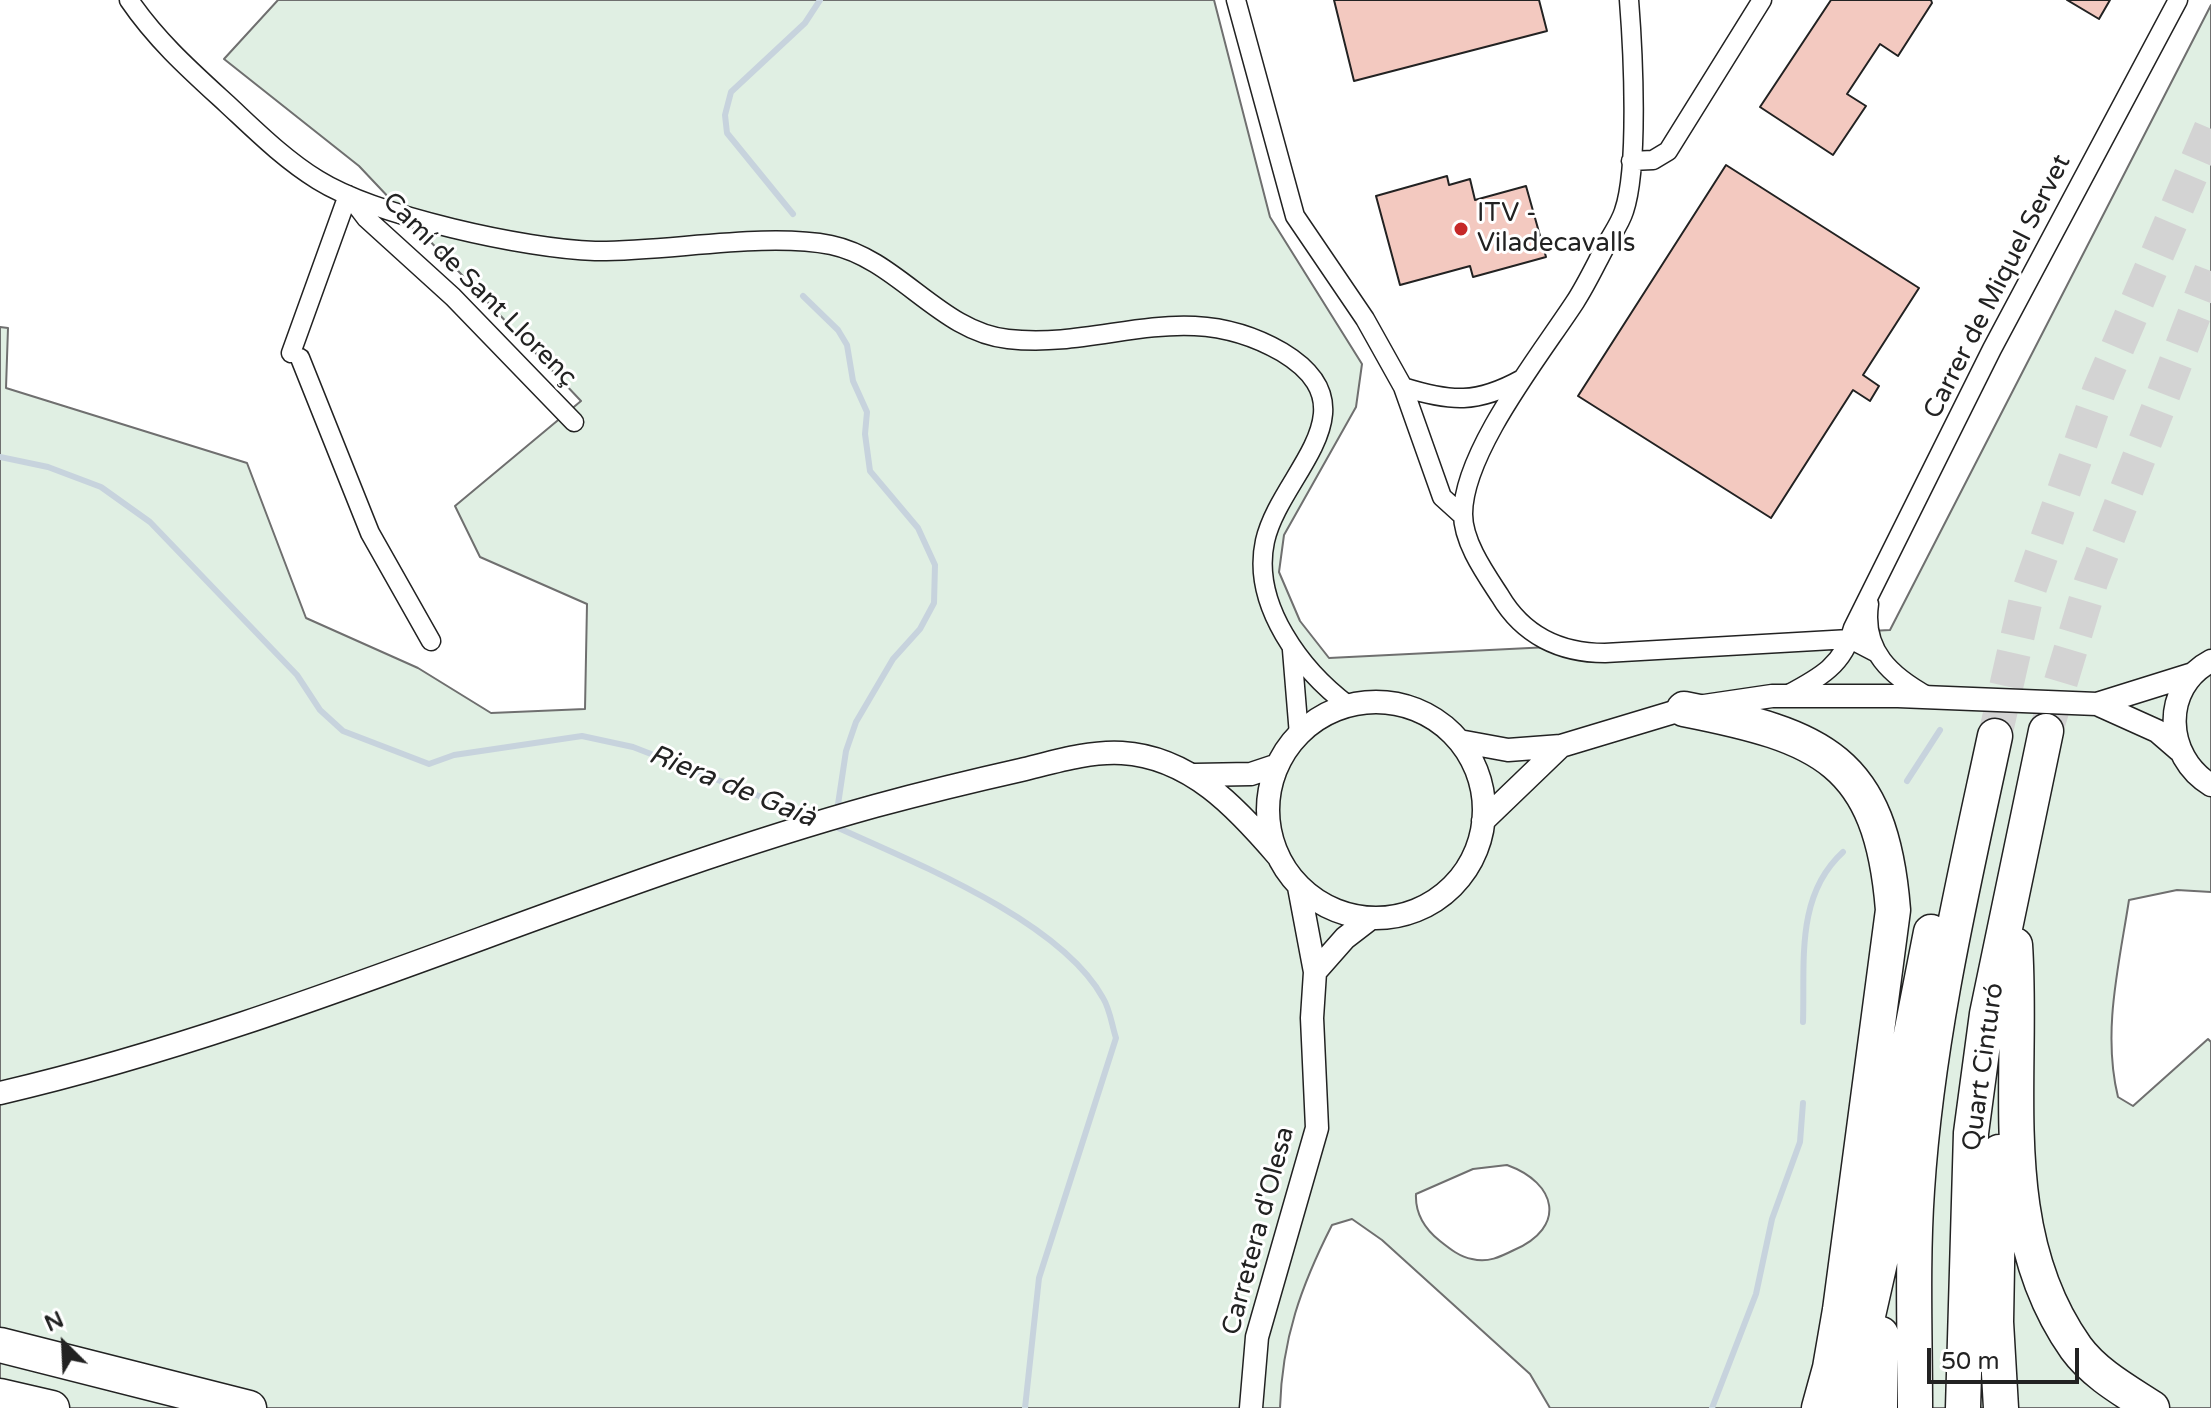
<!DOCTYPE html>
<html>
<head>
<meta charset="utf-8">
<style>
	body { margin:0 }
	#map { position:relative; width:2211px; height:1408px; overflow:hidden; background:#fff; font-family:"Varela Round",sans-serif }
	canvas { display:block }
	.north { position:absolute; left:24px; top:1304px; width:80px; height:80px; -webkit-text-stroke:6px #fff; paint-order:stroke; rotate:336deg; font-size:22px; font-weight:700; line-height:32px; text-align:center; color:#222 }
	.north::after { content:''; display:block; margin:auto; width:28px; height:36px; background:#222; clip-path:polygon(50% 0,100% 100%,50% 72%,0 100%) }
	.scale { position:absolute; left:1927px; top:1348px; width:152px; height:36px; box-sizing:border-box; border:4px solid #222; border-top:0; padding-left:10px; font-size:24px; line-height:28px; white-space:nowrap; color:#222; -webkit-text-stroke:6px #fff; paint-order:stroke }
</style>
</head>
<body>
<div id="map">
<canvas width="2211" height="1408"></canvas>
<div class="north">N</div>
<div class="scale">50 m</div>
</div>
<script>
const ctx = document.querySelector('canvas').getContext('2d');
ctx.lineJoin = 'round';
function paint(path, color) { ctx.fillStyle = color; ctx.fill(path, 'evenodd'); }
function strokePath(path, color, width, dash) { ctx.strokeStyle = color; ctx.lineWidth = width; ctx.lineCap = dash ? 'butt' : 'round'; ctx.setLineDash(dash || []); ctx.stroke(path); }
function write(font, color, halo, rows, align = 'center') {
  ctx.font = font + ' "Varela Round",sans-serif'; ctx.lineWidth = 6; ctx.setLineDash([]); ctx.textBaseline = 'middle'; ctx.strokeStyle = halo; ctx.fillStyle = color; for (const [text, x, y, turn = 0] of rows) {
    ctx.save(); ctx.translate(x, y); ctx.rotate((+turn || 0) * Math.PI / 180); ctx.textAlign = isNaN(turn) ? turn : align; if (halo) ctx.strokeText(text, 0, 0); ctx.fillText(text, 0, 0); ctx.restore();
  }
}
const green = new Path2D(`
	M278,0H1214L1270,217L1362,364L1356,407L1284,535L1279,572L1300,621L1329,658L1890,630L2211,5V892L2177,890L2129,900C2119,965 2102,1032 2118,1097L2133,1106L2208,1039L2211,1042V1408H1550L1530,1374L1382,1240L1352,1219L1332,1225C1301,1286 1282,1339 1280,1408H0V327L8,328L6,388L247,463L306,618L418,668L491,713L585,709L587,604L480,557L455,506L581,401L359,166L224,59ZM1507,1165C1557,1183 1567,1227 1514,1250C1500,1257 1488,1263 1472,1259C1460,1257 1450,1249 1440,1241C1425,1229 1415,1214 1416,1194L1473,1169Z`);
const stream = new Path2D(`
	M793,214L727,133L725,115L731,92L805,23L820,0
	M803,296L838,330L847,345L853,381L867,412L865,434L870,471L918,528L935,565L934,603L920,629L893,659L856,722L846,751L837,811
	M0,457L48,467L101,487L150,522L297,675L320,710L343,731L429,764L454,755L582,736L633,747L813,817
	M1907,781L1940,730
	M834,826C913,862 1060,920 1103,998C1110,1009 1112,1026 1116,1038L1039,1278L1025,1408
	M1803,1022C1805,962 1795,896 1843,852
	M1712,1408L1756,1294L1772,1219L1800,1142L1803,1103`);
const building = new Path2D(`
	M1334,0H1539L1547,31L1354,81Z
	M1831,0H1931L1932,3L1898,56L1880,44L1847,94L1866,106L1833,155L1760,107Z
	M2067,0H2110L2099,19Z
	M1726,165L1919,288L1863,375L1879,386L1870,401L1853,390L1771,518L1578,396Z
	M1447,176L1449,185L1470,179L1475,200L1526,186L1546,257L1473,277L1470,266L1400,285L1376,196Z`);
const motorwayTunnel = new Path2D(`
	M2046,731L2091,582L2211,271
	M1995,736L2026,599L2099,391L2211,128`);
const minor = new Path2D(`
	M129,0C157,41 191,71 227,104C256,131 284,159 318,180C376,216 526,249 595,251C667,252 763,232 831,245C898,259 940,332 1008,339C1106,350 1184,295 1282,352C1377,409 1280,474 1265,541C1251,605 1302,671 1349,706
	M1236,0L1295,216L1365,319L1403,387L1442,497L1463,516
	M1629,0C1633,50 1639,167 1624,211C1620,224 1610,237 1604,249C1595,266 1586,285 1575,302C1541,354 1463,452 1463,514C1463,542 1485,573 1500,596C1523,635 1560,653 1605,653L1850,639L1875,652
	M1631,161L1653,160L1668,151L1762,0
	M350,197L366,218L453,297L574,422
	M291,353L348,195
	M300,358L370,533L431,641
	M1403,387C1451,402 1477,404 1522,379
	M1869,604C1862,651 1891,676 1929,697
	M1292,650L1299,735
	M1787,695C1819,678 1844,665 1853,628L1992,349L2178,0`);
const tertiary = new Path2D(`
	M2211,661C2161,687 2164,757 2211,785
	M1268 810a108 108 0 1 1 216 0a108 108 0 1 1-216 0Z
	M2097,704L2157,731L2179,750
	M1459,741L1508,750L1561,746L1684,709L1772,696H1898L2097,704L2193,674
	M1195,775L1251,774L1278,765
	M1483,821L1561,746
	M1315,972L1345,938L1371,918
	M0,1093C298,1024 579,888 875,806C923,793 972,781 1021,770C1054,762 1089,751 1122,753C1190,757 1237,808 1278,856
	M1251,1408L1257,1337L1317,1128L1312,1018L1315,972L1299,887`);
const motorway = new Path2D(`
	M1684,709C1821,736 1881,759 1893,910L1840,1310L1830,1368L1819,1408
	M2015,945C2024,1079 1992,1230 2076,1348C2095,1374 2126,1391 2152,1408
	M1999,1152L1996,1322L2001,1408
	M0,1345L249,1408
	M0,1396L52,1408
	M1847,1408L1881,1258L1904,1070L1931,932
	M1880,1408L1881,1334
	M1915,1408C1915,1336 1912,1262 1917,1190C1927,1037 1963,885 1995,736
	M1963,1408L1971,1133L1987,1014L2046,731`);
const markers = [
	[1461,229,8,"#c62828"]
];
const poiNames = [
	["ITV -",1477,214],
	["Viladecavalls",1477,244]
];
const streetNames = [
	["Carrer de Miquel Servet",1998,287,-63],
	["Camí de Sant Llorenç",479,290,45],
	["Quart Cinturó",1984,1067,-82],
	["Carretera d'Olesa",1259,1231,-75]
];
const waterNames = [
	["Riera de Gaià",732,787,22]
];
paint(green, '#e0efe3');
strokePath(green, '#6f6f6f', 2);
strokePath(stream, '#c7d3dd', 6);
paint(building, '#f3c9c0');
strokePath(building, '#222', 2);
strokePath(motorwayTunnel, '#d3d3d3', 34, [34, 17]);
strokePath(minor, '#222', 21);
strokePath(tertiary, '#222', 25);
strokePath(motorway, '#222', 37);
strokePath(minor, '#fff', 18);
strokePath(tertiary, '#fff', 22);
strokePath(motorway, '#fff', 34);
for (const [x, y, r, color] of markers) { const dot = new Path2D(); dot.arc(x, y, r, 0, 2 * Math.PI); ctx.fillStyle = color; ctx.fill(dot); strokePath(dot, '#fff', 3); }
write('26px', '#222', '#fff', poiNames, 'left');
write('26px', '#222', '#fff', streetNames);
write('italic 28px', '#222', '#fff', waterNames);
</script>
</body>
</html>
